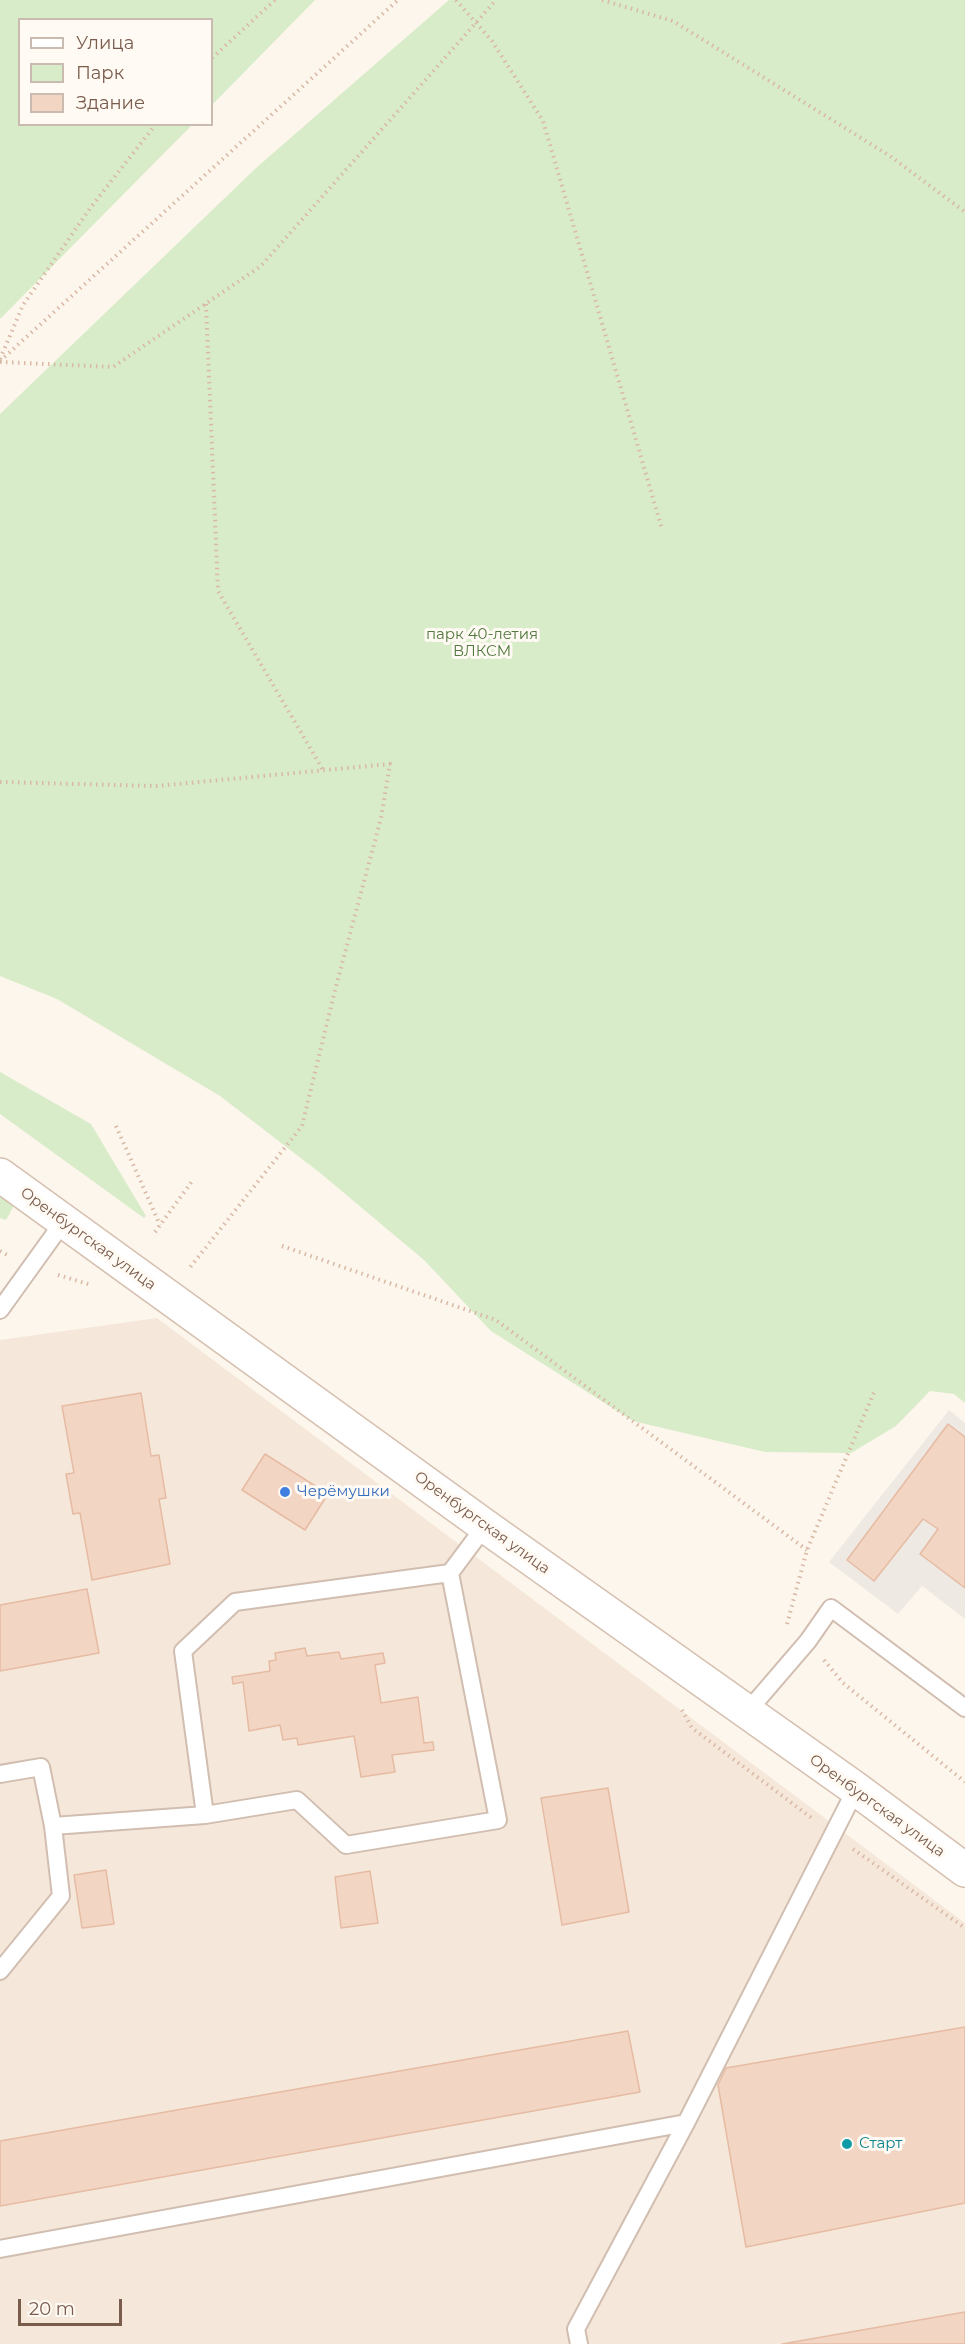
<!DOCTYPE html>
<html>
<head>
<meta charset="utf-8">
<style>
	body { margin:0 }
	#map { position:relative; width:965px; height:2344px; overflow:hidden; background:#fdf6ec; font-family:Montserrat,sans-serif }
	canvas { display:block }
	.legend { position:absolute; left:18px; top:18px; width:195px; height:108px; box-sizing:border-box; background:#fffaf3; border:2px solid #cabbb1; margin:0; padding:8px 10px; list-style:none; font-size:18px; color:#7a5c4d }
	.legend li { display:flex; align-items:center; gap:12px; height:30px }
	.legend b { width:30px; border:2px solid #cabbb1 }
	.scale { position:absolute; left:18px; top:2299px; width:104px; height:27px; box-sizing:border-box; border:3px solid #7a5c4d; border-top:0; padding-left:8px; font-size:18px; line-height:21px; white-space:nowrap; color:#7a5c4d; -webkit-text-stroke:4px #fffaf3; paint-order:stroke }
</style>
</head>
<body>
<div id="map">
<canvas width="965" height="2344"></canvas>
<ul class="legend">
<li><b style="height:8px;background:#fff"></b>Улица</li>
<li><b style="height:16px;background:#d8ecc9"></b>Парк</li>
<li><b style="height:16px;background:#f3d5c3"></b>Здание</li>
</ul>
<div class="scale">20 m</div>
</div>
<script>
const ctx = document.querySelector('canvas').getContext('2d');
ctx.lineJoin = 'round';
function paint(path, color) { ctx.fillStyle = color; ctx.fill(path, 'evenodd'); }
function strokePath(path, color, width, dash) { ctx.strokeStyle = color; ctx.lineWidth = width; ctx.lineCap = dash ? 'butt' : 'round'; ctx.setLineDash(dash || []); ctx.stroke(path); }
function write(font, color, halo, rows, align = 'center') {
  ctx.font = font + ' Montserrat,sans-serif'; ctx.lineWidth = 6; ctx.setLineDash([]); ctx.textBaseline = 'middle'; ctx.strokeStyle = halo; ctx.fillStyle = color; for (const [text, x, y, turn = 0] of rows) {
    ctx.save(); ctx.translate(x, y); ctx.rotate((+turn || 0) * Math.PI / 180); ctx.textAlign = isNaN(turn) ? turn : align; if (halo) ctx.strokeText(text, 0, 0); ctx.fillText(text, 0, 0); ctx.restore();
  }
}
const residential = new Path2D(`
	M157,1318L965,1923V2344H0V1340Z`);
const industrial = new Path2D(`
	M949,1410L965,1423V1619L922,1586L898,1614L829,1562Z`);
const green = new Path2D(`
	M0,0H315L212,105V20H20V124L192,125L0,319Z
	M449,0H965V1403L954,1394L930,1391L896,1426L851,1453L765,1452L633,1421L491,1331L424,1260L319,1172L220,1096L57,999L0,976V414L256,168Z
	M0,1072L91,1124L146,1216L144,1218L0,1114Z
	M0,1181L16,1202L6,1220L0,1218Z`);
const building = new Path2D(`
	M141,1393L151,1456L159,1455L166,1498L159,1499L170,1564L92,1580L80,1513L73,1514L66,1474L74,1473L62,1406Z
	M948,1424L965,1437V1588L920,1554L938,1529L923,1519L874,1581L847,1560Z
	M265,1454L328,1494L305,1530L242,1490Z
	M87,1589L99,1653L0,1671V1605Z
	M305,1648L307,1656L339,1652L341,1659L383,1653L385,1663L375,1665L381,1703L418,1697L424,1743L433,1742L434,1750L392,1755L395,1772L361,1777L354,1736L298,1745L297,1738L283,1740L280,1725L249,1731L243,1682L233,1684L232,1677L270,1671L269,1661L276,1660L275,1653Z
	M608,1788L629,1912L562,1925L541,1798Z
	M106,1870L114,1924L82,1928L74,1875Z
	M370,1871L378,1923L341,1928L335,1877Z
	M965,2027V2203L746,2247L718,2085L726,2068Z
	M628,2031L640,2092L0,2206V2141Z
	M965,2312V2344H782Z`);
const path = new Path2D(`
	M456,0L492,41L543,121L662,529
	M602,0L673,21L890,156L965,212
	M212,58L275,0
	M206,304L218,591L323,770
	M0,359L23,305L91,207L156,124
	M0,361L398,0
	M0,362L113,367L261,266L496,0
	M0,782L156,786L390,764L381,818L335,990L302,1126L188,1270
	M116,1126L160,1225
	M155,1232L193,1180
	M282,1246L496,1320L807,1550
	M0,1251L9,1256
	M58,1275L91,1285
	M787,1624L807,1550L875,1390
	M824,1660L843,1683L965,1782
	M682,1710L692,1728L813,1819
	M853,1849L965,1928`);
const lane = new Path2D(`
	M0,1310L64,1221
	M747,1712L808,1641L831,1608L965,1708
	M0,1774L41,1767L53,1826L61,1896L0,1971
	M205,1815L183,1651L235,1602L450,1573L485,1526
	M53,1826L205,1815L297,1800L346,1845L498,1820L450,1573
	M0,2249L686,2123
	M579,2344L576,2329L686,2123L856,1789`);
const secondary = new Path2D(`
	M0,1175L485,1526L856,1789L965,1870`);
const markers = [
	[285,1492,6,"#3f7fe0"],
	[847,2144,6,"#0f9aa8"]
];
const parkNames = [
	["парк 40-летия",482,635],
	["ВЛКСМ",482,652]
];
const streetNames = [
	["Оренбургская улица",88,1239,36],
	["Оренбургская улица",482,1523,36],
	["Оренбургская улица",877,1806,36]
];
const shopNames = [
	["Черёмушки",297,1492]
];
const cultureNames = [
	["Старт",859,2144]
];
paint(residential, '#f5e8da');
paint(industrial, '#efe9e4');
paint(green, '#d8ecc9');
paint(building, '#f3d5c3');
strokePath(building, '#e6bba3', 1.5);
strokePath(lane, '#d1beb0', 20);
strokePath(secondary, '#d6c0b0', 36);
strokePath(path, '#d9b8a5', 4, [1.5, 4.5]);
strokePath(lane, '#fff', 16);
strokePath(secondary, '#fff', 33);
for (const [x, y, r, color] of markers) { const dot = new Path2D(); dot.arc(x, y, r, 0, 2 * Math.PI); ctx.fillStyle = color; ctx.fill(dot); strokePath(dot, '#fffaf3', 2); }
write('15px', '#537a41', '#fffaf3', parkNames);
write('15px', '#7a5c4d', '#fffaf3', streetNames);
write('15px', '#366cbe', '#fffaf3', shopNames, 'left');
write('15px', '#0d838f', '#fffaf3', cultureNames, 'left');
</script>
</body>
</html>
